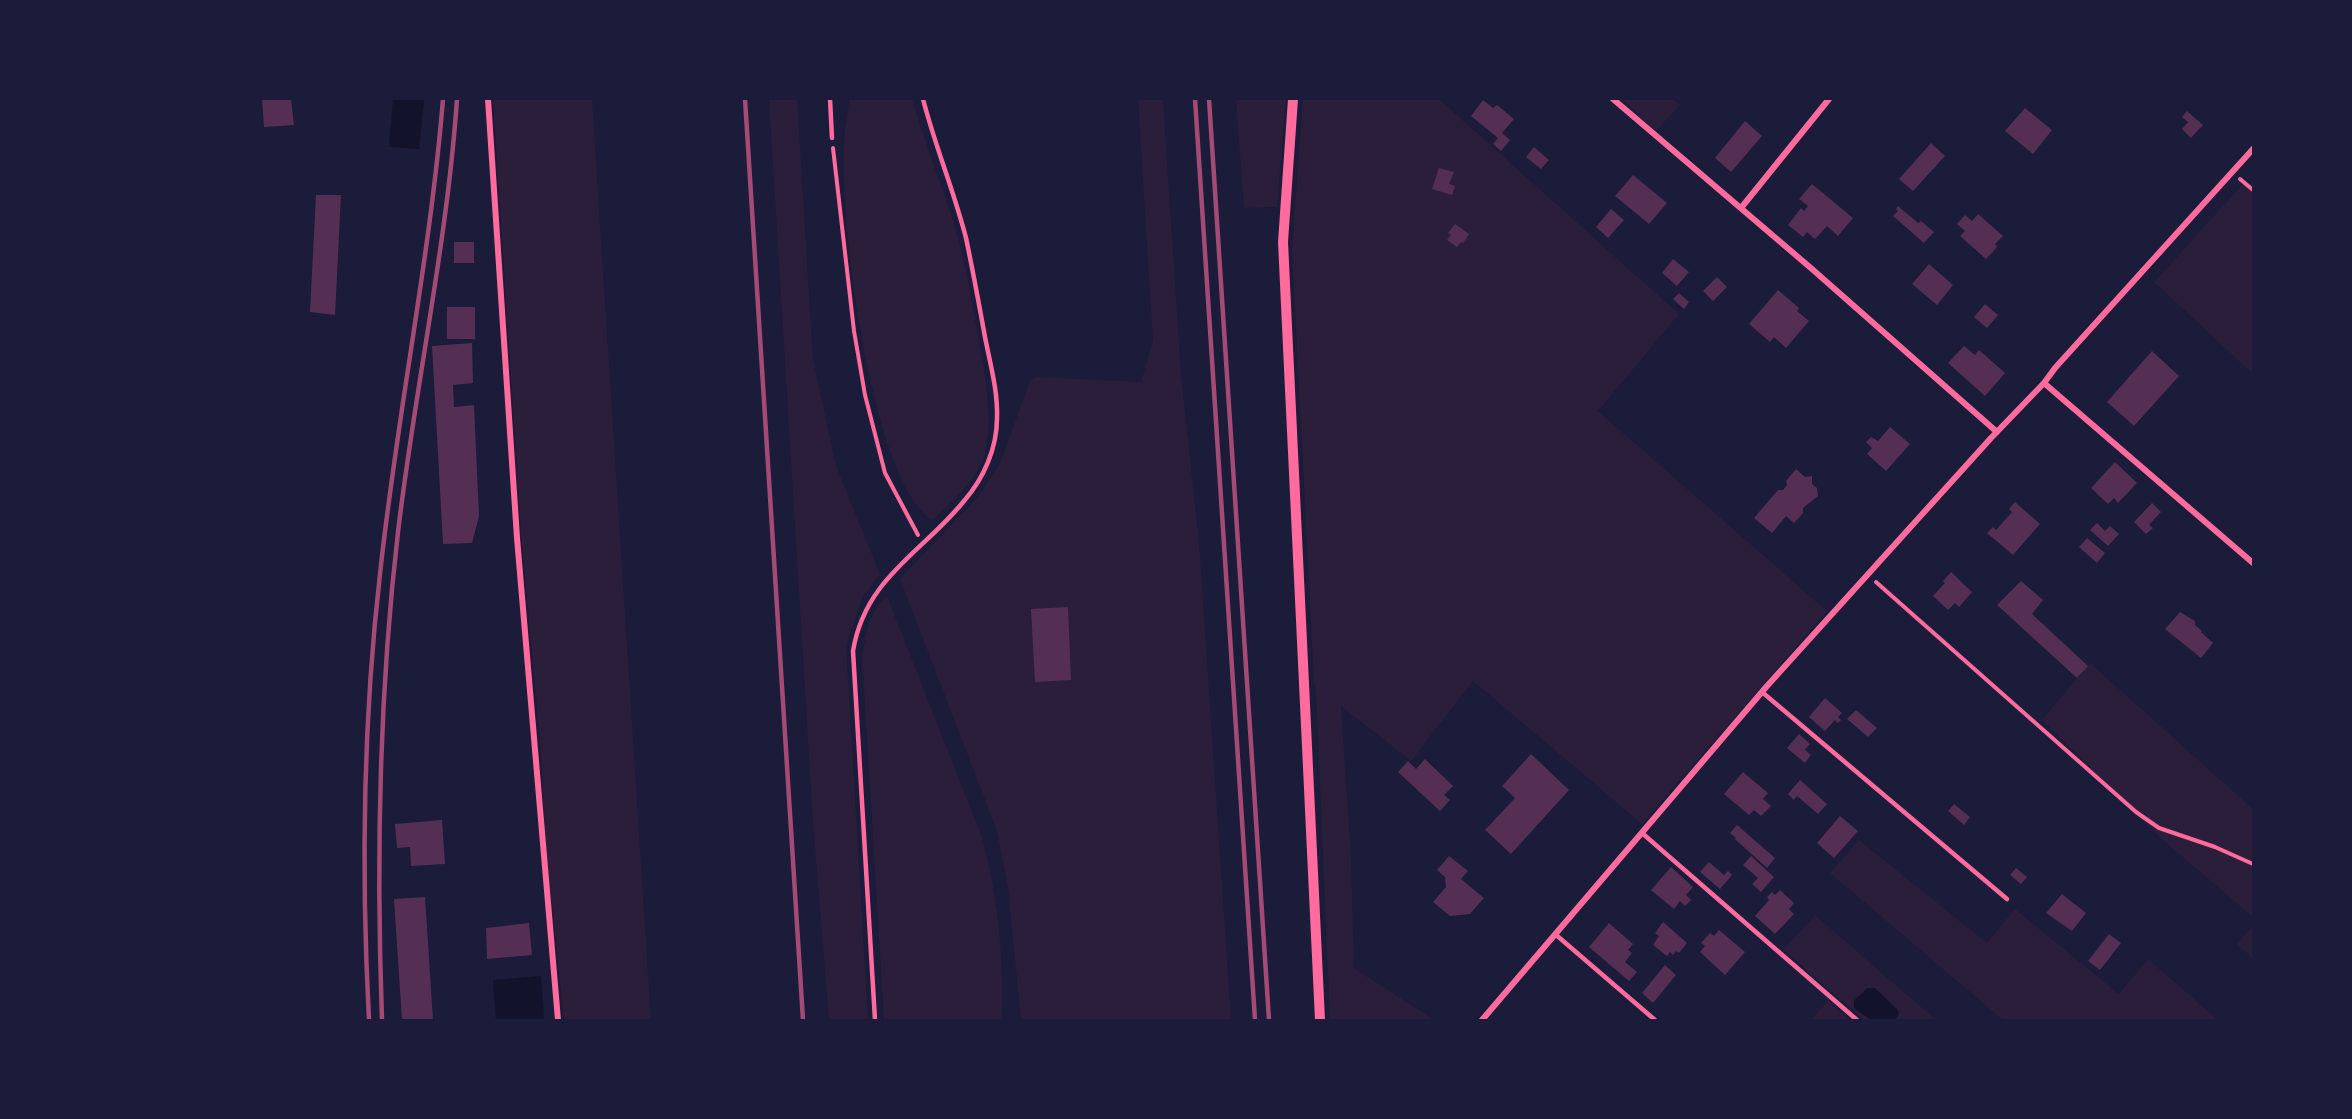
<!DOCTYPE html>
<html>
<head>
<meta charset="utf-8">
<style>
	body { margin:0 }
	#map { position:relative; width:2352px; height:1119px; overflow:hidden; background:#1b1b3a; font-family:Merriweather,serif }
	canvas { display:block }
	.frame { position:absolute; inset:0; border:100px solid #1b1b3a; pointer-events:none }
</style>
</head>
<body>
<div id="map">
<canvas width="2352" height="1119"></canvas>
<div class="frame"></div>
</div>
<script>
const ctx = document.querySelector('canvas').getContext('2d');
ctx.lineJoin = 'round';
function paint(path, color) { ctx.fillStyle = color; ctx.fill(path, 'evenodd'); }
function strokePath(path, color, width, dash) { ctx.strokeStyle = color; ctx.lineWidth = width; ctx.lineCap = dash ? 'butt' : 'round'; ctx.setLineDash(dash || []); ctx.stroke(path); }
const green = new Path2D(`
	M493,99H592L651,1020H564L546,844L540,740L521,532Z
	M769,99H797L813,359L836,466L880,574L863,596L846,645L868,1020H829L813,822Z
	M849,99H912C924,141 941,182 954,224C966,264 973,307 980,348C986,382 993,418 985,452C979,479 952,501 933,520C877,490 847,263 845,200C844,182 843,163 844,145C844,129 848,114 849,99Z
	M1138,99H1163L1181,375L1199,542L1231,1020H1021L1008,888L997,831L900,579L977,498L1000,464L1030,381L1036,377L1141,382L1153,340Z
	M1236,99H1286L1277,207L1244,208Z
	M1303,99H1439L1679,314L1598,411L1827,611L1642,824L1473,681L1411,761L1341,706L1351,857L1354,968L1434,1020H1330L1316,691L1314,682L1292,249Z
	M1621,99H1673L1680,105L1656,131Z
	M2244,183L2253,190V374L2154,282Z
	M887,596L983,840C998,897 1004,960 1002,1020H884L862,656C866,634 869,611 887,596Z
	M2090,663L2253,809V917L2165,842L2042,720Z
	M1859,840L1987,943L2015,909L2119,994L2148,959L2218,1020H2003L1830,873Z
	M1815,915L1936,1020H1895L1899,1015L1858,996L1854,1001V1008L1871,1020H1864L1783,950Z
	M2253,925V959L2237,944Z
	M1828,1001L1850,1020H1811Z`);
const water = new Path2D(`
	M393,99H424L419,149L389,147Z
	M541,976L544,1020H496L493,980Z
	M1867,988H1875L1897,1009L1899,1013L1895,1020H1871L1854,1008V1001Z`);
const building = new Path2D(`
	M262,99H291L294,125L264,127Z
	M1483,100L1493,108L1497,105L1514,119L1502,133L1510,140L1501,151L1493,144L1498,138L1471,116Z
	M2025,108L2052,130L2033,154L2005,131Z
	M2187,111L2203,125L2191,138L2182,129L2188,122L2182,117Z
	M1745,121L1762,136L1731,172L1715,158Z
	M1931,143L1945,156L1913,191L1899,179Z
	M1534,147L1549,160L1541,169L1526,157Z
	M1439,168L1454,172L1449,184L1455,186L1452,195L1432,189Z
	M1633,175L1667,203L1649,224L1615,196Z
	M1812,184L1853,218L1838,236L1827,226L1815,239L1807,232L1803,237L1788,225L1801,208L1804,211L1808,206L1799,199Z
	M316,195H341L335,315L310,312Z
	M1898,206L1918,223L1921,221L1934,232L1924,243L1893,216L1898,211L1896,209Z
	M1611,209L1624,220L1608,238L1596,227Z
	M1978,214L2003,236L1995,244L1997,247L1986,259L1960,236L1965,231L1957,224L1965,215L1972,221Z
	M1455,224L1469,234L1463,243L1461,242L1457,247L1447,240L1451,235L1448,233Z
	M454,242H474V263H454Z
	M1673,259L1689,272L1677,286L1662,273Z
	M1929,264L1953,285L1937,305L1912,284Z
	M1717,277L1727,287L1713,301L1703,291Z
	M1778,290L1799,308L1797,311L1809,321L1786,348L1774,337L1770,342L1749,324Z
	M1679,293L1689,302L1684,309L1673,299Z
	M1985,304L1998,315L1987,328L1974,317Z
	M447,307H475V339H447Z
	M472,343L473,383L453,385L454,407L474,405L479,516L472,543L443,544L432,346Z
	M1964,346L1975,355L1979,350L2005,373L1985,396L1948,363Z
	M2152,351L2179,376L2134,426L2107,402Z
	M1890,427L1910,444L1886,471L1867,454L1872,448L1866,442L1871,437L1878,441Z
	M2115,462L2137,483L2118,503L2114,498L2108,504L2091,488Z
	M1796,469L1805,477L1812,476V484L1817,488L1818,496L1803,508V513L1794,523L1786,516L1772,533L1754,518L1778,490H1783L1787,485L1786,481Z
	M2015,502L2040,524L2013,555L1987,533L1993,527L1996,530L2012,512L2009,509Z
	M2152,503L2161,512L2149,525L2153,528L2146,534L2134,522Z
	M2097,523L2105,531L2110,526L2119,534L2108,546L2090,530Z
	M2087,538L2105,553L2097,563L2079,547Z
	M1951,572L1972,592L1959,607L1955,603L1948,610L1933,596L1945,583L1943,581Z
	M2021,581L2043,600L2032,614L2088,666L2077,678L1997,605Z
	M1068,607L1071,680L1035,682L1031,609Z
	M2180,612L2195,621V625L2202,631L2201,632L2213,643L2201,658L2165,629Z
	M1825,698L1842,713L1838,717L1841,720L1838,723L1835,720L1825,731L1809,717Z
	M1856,710L1877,728L1868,737L1847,719Z
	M1799,734L1810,744L1805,750L1811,755L1805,763L1787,748Z
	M1531,754L1569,790L1511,854L1485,830L1515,798L1502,786Z
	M1425,759L1453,786L1444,795L1450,800L1440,811L1398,772L1408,761L1416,769Z
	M1743,772L1768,793L1763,799L1771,806L1761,816L1754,810L1749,815L1724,794Z
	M1800,780L1827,804L1818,814L1797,796L1794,800L1788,794Z
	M1954,804L1970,817L1964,825L1948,811Z
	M1840,816L1858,831L1834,858L1817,843Z
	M442,820L445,864L411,866L410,847L397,848L395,824Z
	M1737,825L1775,858L1767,868L1735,839L1736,838L1730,833Z
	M1449,856L1468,871L1461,879L1484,898L1470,914L1450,916L1433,902L1446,887L1445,877L1437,870Z
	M1751,856L1774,877L1761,892L1752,884L1758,878L1743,865Z
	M1709,862L1724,875L1728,871L1732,875L1720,889L1700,872Z
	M1671,867L1693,887L1686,895L1691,900L1685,906L1680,901L1674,909L1651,890Z
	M2016,868L2027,877L2021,884L2010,875Z
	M1780,890L1794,903L1789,909L1794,914L1775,934L1755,916L1769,900L1767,897L1772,892L1775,895Z
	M2062,894L2086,913L2072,931L2046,913Z
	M425,897L433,1020H402L394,899Z
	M1663,922L1687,943L1679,953L1676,951L1673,955L1670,952L1667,956L1653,945L1659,936L1655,933Z
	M529,923L532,955L487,959L486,928Z
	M1609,923L1633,944L1628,950L1632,953L1625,962L1637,972L1629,981L1589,947Z
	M1719,930L1745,952L1725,975L1700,952L1705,946L1701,943L1710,933L1714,936Z
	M2109,934L2121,943L2100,970L2088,961Z
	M1665,965L1676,975L1653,1003L1642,993Z`);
const path = new Path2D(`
	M833,148L854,331L865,395L885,473L918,535
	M2240,179L2253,190
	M1876,582L2136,812L2159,828L2215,847L2253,864`);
const service = new Path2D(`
	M830,99L832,138
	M1762,692L2007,899
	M1642,833L1857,1020
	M1555,934L1655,1020
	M875,1020L853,651C865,578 922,553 964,501C984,478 997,448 997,418C998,391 990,363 985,337C979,304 973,271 966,238C954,191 935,146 923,99`);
const minor = new Path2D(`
	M488,99L517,538L558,1020
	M1613,99L1812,269L1997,432
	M1741,208L1829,99
	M2044,383L2253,563
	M1482,1020L1767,686L1991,438L2044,383L2055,368L2253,149`);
const tertiary = new Path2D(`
	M1293,99L1283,242L1320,1020`);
const rail = new Path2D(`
	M745,99L803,1020
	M1195,99L1255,1020
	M1209,99L1269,1020
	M369,1020C361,871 363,722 380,574C397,415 430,258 443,99
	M382,1020C376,857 379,695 398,532C415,388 447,244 457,99`);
paint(green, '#2a1e3b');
paint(water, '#12122b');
paint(building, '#542f53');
strokePath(path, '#ff6b9d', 4);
strokePath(service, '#ff6b9d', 4.5);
strokePath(minor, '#ff6b9d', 6);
strokePath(tertiary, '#ff6b9d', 10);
strokePath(rail, '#a44b75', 4.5);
</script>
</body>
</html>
